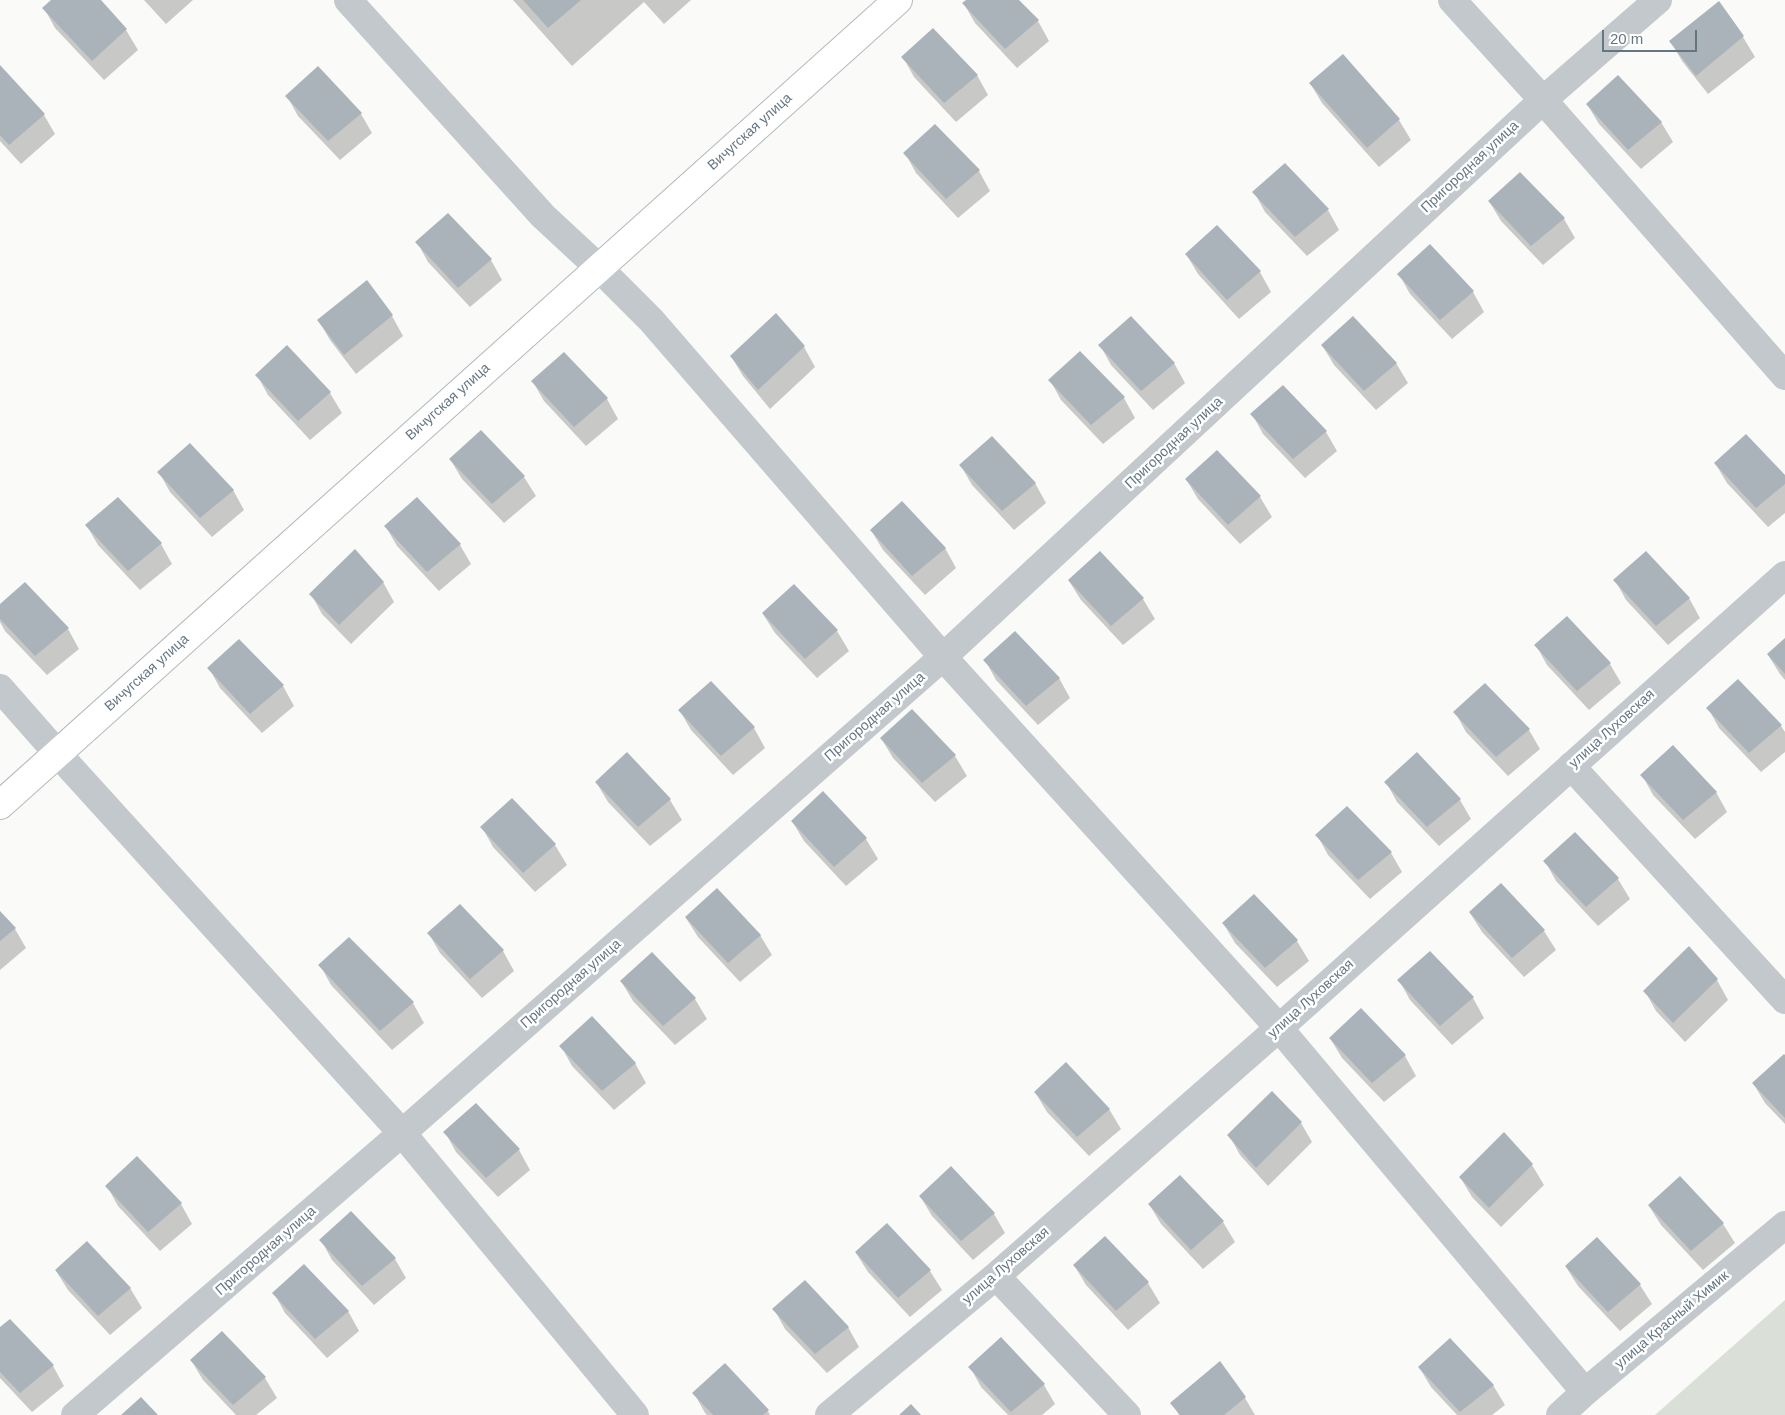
<!DOCTYPE html>
<html>
<head>
<meta charset="utf-8">
<style>
	body { margin:0 }
	#map { position:relative; width:1785px; height:1415px; overflow:hidden; background:#fafaf8; font-family:Arial,sans-serif }
	canvas { display:block }
	.scale { position:absolute; left:1602px; top:30px; width:95px; height:22px; box-sizing:border-box; border:2px solid #657683; border-top:0; padding-left:6px; font-size:15px; line-height:18px; white-space:nowrap; color:#657683; -webkit-text-stroke:4px #fff; paint-order:stroke }
</style>
</head>
<body>
<div id="map">
<canvas width="1785" height="1415"></canvas>
<div class="scale">20 m</div>
</div>
<script>
const ctx = document.querySelector('canvas').getContext('2d');
ctx.lineJoin = 'round';
function paint(path, color) { ctx.fillStyle = color; ctx.fill(path, 'evenodd'); }
function strokePath(path, color, width, dash) { ctx.strokeStyle = color; ctx.lineWidth = width; ctx.lineCap = dash ? 'butt' : 'round'; ctx.setLineDash(dash || []); ctx.stroke(path); }
function write(font, color, halo, rows, align = 'center') {
  ctx.font = font + ' Arial,sans-serif'; ctx.lineWidth = 5; ctx.setLineDash([]); ctx.textBaseline = 'middle'; ctx.strokeStyle = halo; ctx.fillStyle = color; for (const [text, x, y, turn = 0] of rows) {
    ctx.save(); ctx.translate(x, y); ctx.rotate((+turn || 0) * Math.PI / 180); ctx.textAlign = isNaN(turn) ? turn : align; if (halo) ctx.strokeText(text, 0, 0); ctx.fillText(text, 0, 0); ctx.restore();
  }
}
const green = new Path2D(`
	M1785,1300V1415H1655Z`);
const shadow = new Path2D(`
	M53,0H99L126,30L138,50L104,80L55,28L44,8Z
	M144,0H193L166,24Z
	M513,0H691L664,24L644,2L572,66Z
	M968,0H1017L1038,21L1049,41L1017,68L975,23L964,4Z
	M1719,3L1743,37L1755,57L1708,94L1682,61L1671,42Z
	M1343,56L1399,120L1411,140L1379,167L1322,103L1310,83Z
	M903,57L977,75L988,95L956,122L914,77Z
	M0,66L44,115L55,134L21,164L0,141Z
	M287,96L361,114L372,133L340,160L298,116Z
	M1587,104L1661,122L1673,142L1641,169L1599,124Z
	M905,153L979,171L990,191L958,218L916,173Z
	M1285,165L1328,210L1339,230L1307,256L1265,212L1254,192Z
	M1489,201L1564,219L1575,238L1543,265L1501,221Z
	M448,215L491,260L502,280L470,307L428,262L417,242Z
	M1217,227L1260,272L1271,292L1239,319L1198,274L1186,254Z
	M1399,274L1473,292L1484,312L1452,339L1410,294Z
	M367,282L392,316L403,336L356,374L330,340L319,321Z
	M1100,345L1174,363L1185,383L1153,410L1111,365Z
	M1322,345L1396,363L1408,383L1376,410L1334,365Z
	M287,347L330,393L342,413L310,440L268,395L257,375Z
	M804,347L815,367L770,409L743,376L731,356Z
	M564,354L607,399L618,419L586,446L544,401L533,382Z
	M1050,380L1124,398L1135,418L1103,444L1061,400Z
	M1252,414L1326,432L1337,451L1305,478L1263,434Z
	M481,431L524,477L536,496L504,523L462,479L450,459Z
	M1217,451L1260,497L1272,517L1240,544L1198,499L1186,479Z
	M1715,463L1785,477V513L1768,527L1727,483Z
	M961,466L1035,483L1046,503L1014,530L972,485Z
	M159,472L233,490L244,510L212,537L170,492Z
	M118,499L161,544L172,564L140,590L98,545L87,526Z
	M386,527L460,545L471,564L439,591L397,546Z
	M871,530L945,548L956,568L925,595L883,550Z
	M1100,553L1143,599L1155,619L1123,645L1081,600L1069,581Z
	M1615,580L1689,598L1700,618L1668,645L1626,600Z
	M383,582L394,602L351,644L322,614L311,594Z
	M794,586L837,631L849,651L817,678L775,633L763,614Z
	M0,606L68,629L79,649L47,675L5,631L0,622Z
	M1785,640V680L1780,674L1768,655Z
	M1536,645L1610,664L1621,683L1589,710L1547,665Z
	M985,660L1059,678L1070,698L1038,725L996,680Z
	M209,668L283,686L294,706L262,733L220,688Z
	M1738,680L1781,726L1785,732V752L1761,772L1719,728L1708,708Z
	M710,683L754,728L765,748L733,775L691,730L680,711Z
	M912,710L955,756L967,776L935,802L893,758L881,738Z
	M1455,712L1529,730L1540,749L1508,776L1466,732Z
	M627,754L670,800L682,820L650,846L608,802L596,782Z
	M1642,775L1716,792L1727,812L1695,839L1653,795Z
	M1386,782L1460,800L1471,819L1439,846L1397,802Z
	M823,793L866,839L878,859L846,886L804,841L792,821Z
	M512,800L555,845L567,865L535,892L493,847L482,827Z
	M1575,834L1618,879L1630,899L1598,926L1556,881L1545,861Z
	M1317,835L1391,853L1402,872L1370,899L1328,855Z
	M1501,885L1544,931L1556,950L1524,977L1482,932L1470,913Z
	M1254,895L1297,941L1309,961L1277,987L1235,943L1223,923Z
	M459,906L503,951L514,971L482,998L440,953L429,934Z
	M0,913L15,929L26,948L0,970Z
	M686,918L760,935L772,955L740,982L698,937Z
	M1430,952L1473,998L1484,1018L1452,1045L1410,1000L1399,980Z
	M652,953L695,999L707,1019L675,1045L633,1001L621,981Z
	M320,965L413,1003L424,1023L392,1050L331,985Z
	M1717,980L1728,1000L1685,1042L1656,1011L1645,991Z
	M1330,1038L1405,1056L1416,1076L1384,1102L1342,1058Z
	M561,1046L635,1063L646,1083L614,1110L572,1066Z
	M1785,1056V1124L1765,1103L1753,1083Z
	M1035,1092L1109,1109L1121,1129L1089,1156L1047,1112Z
	M1301,1123L1312,1142L1268,1186L1240,1155L1229,1135Z
	M445,1132L519,1150L530,1170L498,1197L456,1152Z
	M1532,1165L1544,1185L1501,1227L1472,1197L1460,1177Z
	M1180,1177L1223,1222L1235,1242L1203,1269L1161,1224L1149,1204Z
	M1680,1178L1723,1224L1735,1243L1703,1270L1661,1225L1649,1206Z
	M107,1186L181,1204L192,1224L160,1251L118,1206Z
	M920,1196L994,1214L1005,1233L973,1260L932,1216Z
	M887,1225L930,1271L942,1290L910,1317L868,1272L856,1253Z
	M1105,1238L1148,1283L1160,1303L1128,1330L1086,1285L1074,1265Z
	M321,1240L395,1259L406,1278L374,1305L332,1260Z
	M1566,1267L1640,1285L1652,1304L1620,1331L1578,1286Z
	M56,1271L130,1288L142,1308L110,1335L68,1290Z
	M274,1293L348,1311L359,1331L327,1358L285,1313Z
	M774,1309L848,1327L859,1347L827,1373L785,1329Z
	M10,1320L53,1366L64,1386L32,1412L0,1378V1329Z
	M222,1332L265,1378L277,1398L256,1415H236L203,1380L191,1360Z
	M724,1365L768,1411L770,1415H707L705,1413L694,1393Z
	M970,1367L1044,1385L1055,1404L1042,1415H1008L981,1387Z
	M1419,1367L1493,1385L1505,1405L1492,1415H1457L1431,1387Z
	M1245,1398L1255,1415H1179L1172,1403Z`);
const building = new Path2D(`
	M51,0H101L127,29L92,61L42,8Z
	M523,0H581L548,28Z
	M966,0H1019L1039,20L1005,49L962,3Z
	M1719,1L1744,36L1696,76L1669,41Z
	M933,28L978,75L944,103L901,57Z
	M1343,54L1400,119L1367,148L1309,83Z
	M0,65L45,114L9,145L0,135Z
	M318,66L362,113L328,141L285,96Z
	M1618,75L1662,122L1628,150L1586,104Z
	M935,124L980,170L946,199L903,153Z
	M1285,163L1329,209L1295,237L1252,192Z
	M1520,172L1565,218L1531,246L1488,201Z
	M448,213L492,259L458,288L415,242Z
	M1217,225L1261,271L1227,300L1185,254Z
	M1430,244L1474,291L1440,320L1397,274Z
	M367,280L393,315L344,355L317,320Z
	M776,313L805,346L758,390L730,356Z
	M1131,316L1175,363L1141,391L1098,345Z
	M1353,316L1397,363L1364,391L1321,345Z
	M287,345L331,392L298,421L255,375Z
	M1080,351L1125,397L1091,425L1048,380Z
	M564,352L608,398L574,427L531,381Z
	M1283,385L1327,431L1293,459L1250,414Z
	M481,430L525,476L492,504L449,459Z
	M1746,434L1785,475V484L1756,508L1714,463Z
	M992,436L1036,483L1002,511L959,465Z
	M190,443L234,490L200,518L157,472Z
	M1217,450L1261,496L1228,525L1185,479Z
	M118,497L162,543L128,571L85,525Z
	M417,497L461,544L427,572L384,526Z
	M902,501L946,548L912,576L870,530Z
	M355,549L384,582L339,625L309,594Z
	M1100,551L1144,598L1111,626L1068,580Z
	M1646,551L1690,598L1656,626L1613,580Z
	M25,582L69,628L35,656L0,619V604Z
	M794,584L838,630L805,659L762,613Z
	M1567,616L1611,663L1577,691L1534,645Z
	M1015,631L1060,678L1026,706L983,660Z
	M1785,638V674L1767,654Z
	M239,639L284,685L250,714L207,668Z
	M1738,679L1782,725L1749,753L1706,708Z
	M711,681L755,727L721,756L678,710Z
	M1485,683L1530,729L1496,757L1453,712Z
	M912,709L956,755L922,783L880,738Z
	M1673,745L1717,792L1683,820L1640,775Z
	M627,752L671,799L638,827L595,782Z
	M1417,752L1461,799L1427,827L1384,782Z
	M823,791L867,838L834,867L791,821Z
	M512,798L556,844L523,873L480,827Z
	M1347,806L1392,852L1358,880L1315,835Z
	M1575,832L1619,878L1586,907L1543,861Z
	M1501,883L1545,930L1512,958L1469,912Z
	M717,888L761,935L728,963L685,917Z
	M1254,894L1298,940L1265,968L1222,923Z
	M460,904L504,950L470,979L427,933Z
	M0,911L16,928L0,941Z
	M349,937L414,1002L380,1031L318,965Z
	M1689,946L1718,979L1673,1023L1643,991Z
	M1430,951L1474,997L1440,1026L1397,980Z
	M652,952L696,998L663,1026L620,981Z
	M1361,1008L1406,1055L1372,1083L1329,1038Z
	M592,1016L636,1063L602,1091L559,1046Z
	M1784,1054L1785,1055V1118L1752,1083Z
	M1066,1062L1110,1109L1077,1137L1034,1092Z
	M1272,1091L1302,1122L1256,1168L1227,1135Z
	M476,1103L520,1149L486,1178L443,1132Z
	M1504,1132L1533,1164L1489,1208L1459,1177Z
	M137,1156L182,1203L148,1232L105,1186Z
	M951,1166L995,1213L961,1241L919,1196Z
	M1180,1175L1224,1221L1191,1250L1148,1204Z
	M1680,1176L1724,1223L1691,1251L1648,1205Z
	M351,1211L396,1258L362,1286L319,1240Z
	M887,1223L931,1270L898,1298L855,1252Z
	M1105,1236L1149,1282L1116,1311L1073,1265Z
	M1597,1237L1641,1284L1608,1312L1565,1266Z
	M87,1241L131,1288L98,1316L55,1270Z
	M304,1264L349,1311L315,1339L272,1293Z
	M805,1280L849,1327L815,1354L772,1309Z
	M10,1319L54,1365L20,1393L0,1372V1327Z
	M222,1331L266,1377L233,1405L190,1360Z
	M1001,1337L1045,1384L1011,1412L968,1367Z
	M1450,1338L1494,1385L1460,1412L1418,1367Z
	M1220,1361L1246,1397L1224,1415H1180L1170,1403Z
	M725,1363L769,1410L763,1415H713L692,1393Z
	M141,1397L158,1415H121Z
	M911,1404L921,1415H899Z`);
const street = new Path2D(`
	M348,0L543,216L598,267L651,320L943,657L1279,1028L1585,1392
	M1452,0L1543,100L1785,376
	M0,688L58,754L402,1133L635,1415
	M1571,766L1785,1000
	M996,1276L1127,1415
	M75,1415L402,1133L943,657L1543,100L1658,0
	M829,1415L996,1276L1279,1028L1785,575
	M1560,1415L1585,1392L1785,1225`);
const secondary = new Path2D(`
	M0,805L898,0`);
const streetNames = [
	["Вичугская улица",750,132,-42],
	["Пригородная улица",1470,167,-43],
	["Вичугская улица",448,402,-42],
	["Пригородная улица",1174,443,-43],
	["Вичугская улица",147,673,-42],
	["Пригородная улица",875,717,-41],
	["улица Луховская",1612,729,-42],
	["Пригородная улица",571,984,-41],
	["улица Луховская",1311,999,-42],
	["Пригородная улица",266,1251,-41],
	["улица Луховская",1006,1266,-41],
	["улица Красный Химик",1672,1320,-40]
];
paint(green, '#dadfd7');
paint(shadow, '#0003');
paint(building, '#aab3b9');
strokePath(secondary, '#b3babf', 30);
strokePath(street, '#c3c8cc', 28);
strokePath(secondary, '#fff', 28);
write('14px', '#657683', '#fff', streetNames);
</script>
</body>
</html>
